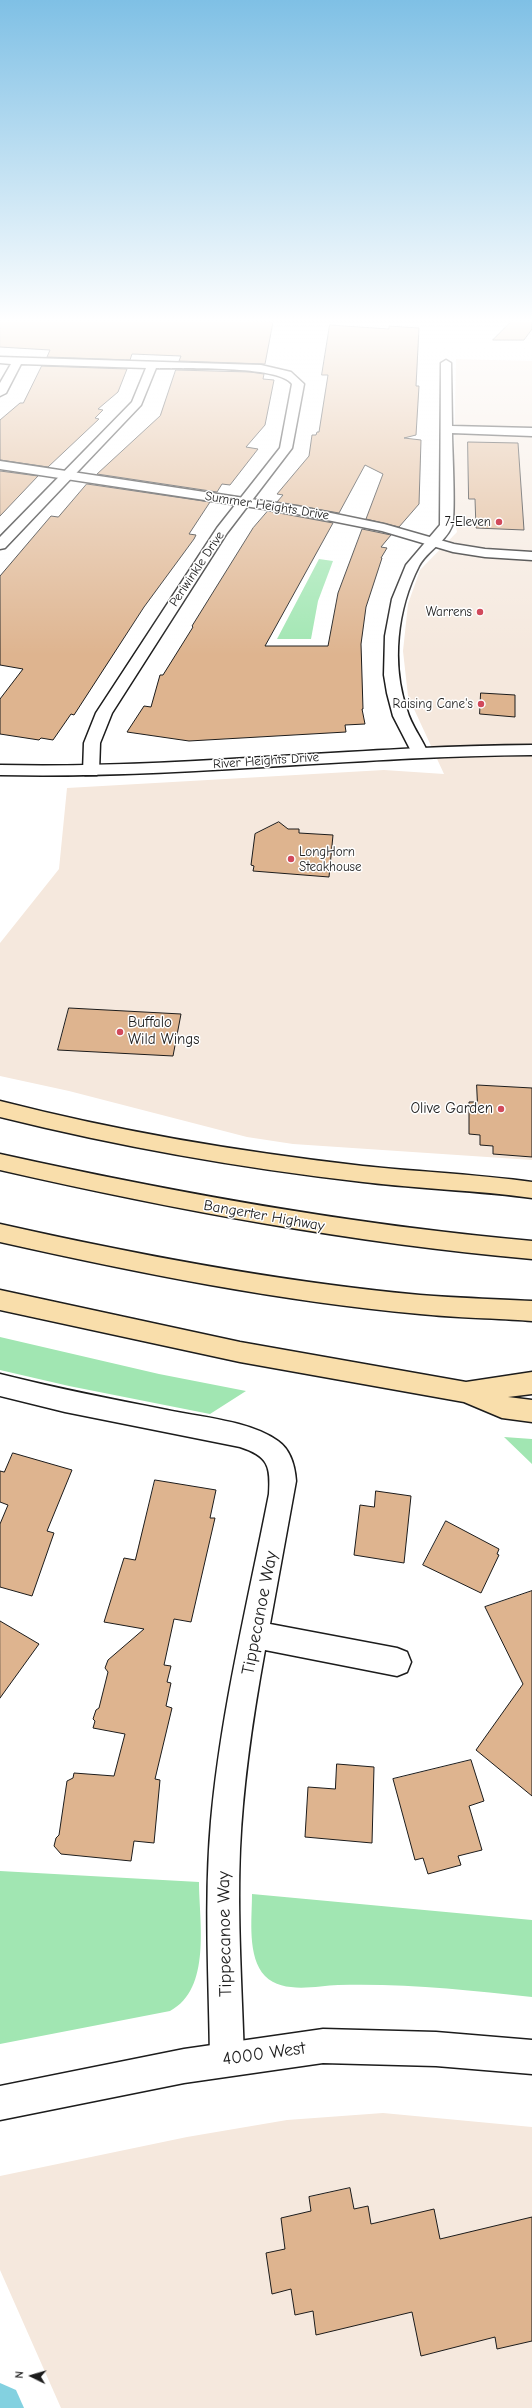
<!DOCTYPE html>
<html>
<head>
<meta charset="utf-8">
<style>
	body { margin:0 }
	#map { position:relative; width:532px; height:2408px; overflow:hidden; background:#fff; font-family:"Comic Neue",sans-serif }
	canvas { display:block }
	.north { position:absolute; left:12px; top:2356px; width:40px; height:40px; -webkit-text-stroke:3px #fff; paint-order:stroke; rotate:275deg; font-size:11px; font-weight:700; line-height:16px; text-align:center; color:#1c1c1c }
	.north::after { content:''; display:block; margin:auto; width:14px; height:18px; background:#1c1c1c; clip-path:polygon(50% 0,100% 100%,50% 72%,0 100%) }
</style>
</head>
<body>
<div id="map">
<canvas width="532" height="2408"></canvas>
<div class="north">N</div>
</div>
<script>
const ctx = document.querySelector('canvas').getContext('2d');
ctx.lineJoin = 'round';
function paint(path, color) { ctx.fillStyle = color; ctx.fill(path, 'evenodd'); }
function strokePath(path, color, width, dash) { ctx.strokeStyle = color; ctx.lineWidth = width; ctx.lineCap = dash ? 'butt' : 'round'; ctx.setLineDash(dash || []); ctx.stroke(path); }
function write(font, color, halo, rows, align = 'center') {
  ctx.font = font + ' "Comic Neue",sans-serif'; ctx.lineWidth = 3; ctx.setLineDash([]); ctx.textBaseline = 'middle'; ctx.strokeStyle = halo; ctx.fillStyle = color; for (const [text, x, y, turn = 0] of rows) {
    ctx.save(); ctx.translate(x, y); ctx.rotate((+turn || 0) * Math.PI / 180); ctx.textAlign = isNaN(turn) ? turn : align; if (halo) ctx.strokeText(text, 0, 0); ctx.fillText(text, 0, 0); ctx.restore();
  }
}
const built = new Path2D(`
	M456,359L532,361V1160L293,1144L247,1137L69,1091L0,1076V943L59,869L67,788L384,770L444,774L408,696L403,651L408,604L420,570L457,532L453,510Z
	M383,2113L532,2127V2408H61L0,2270V2176L187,2137L287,2120Z`);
const green = new Path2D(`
	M319,559L333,561L318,601L311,639H277Z
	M0,1337L159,1374L246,1391L210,1414L69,1386L0,1370Z
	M504,1437L532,1439V1464Z
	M0,1871L199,1882C199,1921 212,1989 170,2011L0,2044Z
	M252,1894L532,1920V1997C468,1990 403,1983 338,1985C316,1986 283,1994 265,1976C247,1957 252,1919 252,1894Z`);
const canal = new Path2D(`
	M0,2383L16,2390L24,2408H0Z`);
const building = new Path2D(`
	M0,318H179L273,322L265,364L179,361L181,356L132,354L130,360L47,357L50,350L0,347Z
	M515,318H532V329L524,340H493Z
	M330,325L389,329V326L419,328L416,386H419L416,435L404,438L421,440L419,504L399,527L366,519L383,474L365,465L339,513L277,502L283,495L277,494L309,456L312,435H316L317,432H319L328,375H322Z
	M42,366L127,369L118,392L98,409L103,410L95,418L99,419L48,467L0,460V420L20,403H23Z
	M176,370L250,372L264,374L263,379L274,380L265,425L246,447L258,449L230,485L222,484L217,492L97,474L160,416Z
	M468,442L518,443L524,530L476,528L475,499H469Z
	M0,471L38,476L0,516Z
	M87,484L210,502L189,534L196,535L194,539L144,607L74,715L71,714L53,740L41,738L39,740L0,734V699L23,669L0,665V576L51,516L58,517Z
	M268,511L333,523L265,646H328L338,593L362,529L391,535L381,547L387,548L381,558H382L366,607L361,644L363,709H362L365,724L345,725L346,732L189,741L127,732L144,706L151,707L160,675H163L193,627L192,626L253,528Z
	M481,693L515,695V717L480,714Z
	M279,822L288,829H299V833L333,835L329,877L253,871L254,866L251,865L255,834Z
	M69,1008L181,1014L173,1056L58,1050Z
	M477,1085L532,1088V1157L493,1154V1146L480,1145V1135L469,1134V1102H477Z
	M13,1453L72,1470L47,1531L54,1533L32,1596L0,1587V1524L8,1505L0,1502V1471L4,1472Z
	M155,1480L216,1490L210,1518H215L191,1622L174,1619L164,1665L171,1666L167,1682L171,1683L166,1706L172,1708L155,1779L160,1780L154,1843L134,1841L131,1861L61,1854L54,1846L56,1838L59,1835L67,1781L73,1778L74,1773L114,1776L125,1734L93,1728L95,1721L93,1719L96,1710L99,1708L108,1672L105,1668L108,1660L144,1629L104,1622L124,1558L135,1560Z
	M376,1491L411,1496L404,1563L354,1555L360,1505L374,1507Z
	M446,1521L499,1549L497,1554L499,1555L481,1593L423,1565Z
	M532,1591V1796L476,1750L523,1684L485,1607Z
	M0,1621L39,1644L0,1698Z
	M471,1760L484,1801L469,1806L482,1850L458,1856L461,1865L428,1874L423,1858L415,1860L393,1779Z
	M337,1764L374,1767L372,1843L305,1837L308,1787L335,1789Z
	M350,2188L354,2209L368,2206L371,2224L434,2209L440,2239L532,2217V2341L497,2349L495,2337L421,2356L412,2312L316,2335L313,2311L295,2315L291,2289L272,2294L266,2253L285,2249L281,2218L311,2211L309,2197Z`);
const street = new Path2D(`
	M438,318H452L447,321Z
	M0,357L261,365L291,372L304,384L292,448L227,533L112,713L100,743L99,772L97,775H85L83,772L84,743L96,713L217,528L280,448L292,384C279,365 182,369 156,368L141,405L5,548L0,549V537L132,402L146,368L21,364L6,393L0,396V383L11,364L0,363Z
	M446,360L451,363L452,426L532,428V436L452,433C452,449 456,516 452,526C445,543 427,551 419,566C397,609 391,664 407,710C411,725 421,737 427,751L425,754H413L411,751L393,716L387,693L384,675L385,636L392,599L406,565L440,525L441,363Z
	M0,1374C55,1388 111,1399 167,1410C200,1417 251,1421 278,1441C291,1450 295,1467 296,1481L270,1624L397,1648L407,1652L411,1662L407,1672L397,1676L265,1650C253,1716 243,1782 240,1849C237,1919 242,1989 244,2059L239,2071L227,2076L215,2071L210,2059C209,1980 204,1900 211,1821C221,1710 248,1602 269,1494C271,1466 268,1456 240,1447L65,1412L0,1396Z`);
const secondary = new Path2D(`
	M0,461L297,506L384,524L454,544L485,549L532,552V560L485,557L453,552L382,531L297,514L0,469Z
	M532,745V755C354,756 178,779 0,775V765C178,769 354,746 532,745Z
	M323,2029L436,2032L532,2040V2074L436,2066L323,2063L184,2083L0,2120V2086L184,2049Z`);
const highway = new Path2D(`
	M0,1101C120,1132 241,1152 363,1166C419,1172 476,1174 532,1182V1198C476,1190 419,1189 363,1182C241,1168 120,1147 0,1117Z
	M0,1154C176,1193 352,1225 532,1241V1259C352,1243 176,1210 0,1170Z
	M0,1224C138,1255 279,1282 420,1295C457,1298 495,1299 532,1301V1321C495,1318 457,1318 420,1314C279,1301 138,1273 0,1242Z
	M0,1290L240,1342L466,1382L532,1372V1394L508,1397L532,1400V1422L502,1418L464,1402L240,1362L0,1310Z`);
const markers = [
	[499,522,4,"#d1495b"],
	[480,612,4,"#d1495b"],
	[481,704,4,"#d1495b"],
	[291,859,4,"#d1495b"],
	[120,1032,4,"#d1495b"],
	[501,1109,4,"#d1495b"]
];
const farStreetnames = [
	["Summer Heights Drive",267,506,9],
	["Periwinkle Drive",197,569,-56],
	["River Heights Drive",266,761,-4]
];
const farPoinames = [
	["7-Eleven",491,522],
	["Warrens",472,612],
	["Raising Cane's",473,704],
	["LongHorn",299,852,"left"],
	["Steakhouse",299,867,"left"]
];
const poiNames = [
	["Buffalo",128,1023],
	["Wild Wings",128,1040],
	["Olive Garden",493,1109,"right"]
];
const streetNames = [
	["Bangerter Highway",264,1216,10]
];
const nearStreetnames = [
	["Tippecanoe Way",260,1613,-79],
	["Tippecanoe Way",225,1934,-91],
	["4000 West",264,2054,-8]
];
paint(built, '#f5e8dd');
paint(green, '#a1e6b2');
paint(canal, '#83d1e0');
paint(building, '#deb48f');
strokePath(building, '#1c1c1c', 1);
strokePath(street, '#1c1c1c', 3);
strokePath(secondary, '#1c1c1c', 3);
strokePath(highway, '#1c1c1c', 3);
paint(street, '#fff');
paint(secondary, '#fff');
paint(highway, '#f9deab');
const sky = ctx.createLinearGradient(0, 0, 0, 655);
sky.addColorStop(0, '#7fc0e5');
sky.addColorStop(0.49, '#fff');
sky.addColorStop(1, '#ffffff00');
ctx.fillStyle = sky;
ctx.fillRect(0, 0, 532, 655);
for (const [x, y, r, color] of markers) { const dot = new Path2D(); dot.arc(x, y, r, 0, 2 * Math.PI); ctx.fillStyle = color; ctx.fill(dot); strokePath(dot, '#fff', 1.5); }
write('13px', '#1c1c1c', '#fff', farStreetnames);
write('13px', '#1c1c1c', '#fff', farPoinames, 'right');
write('15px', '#1c1c1c', '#fff', poiNames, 'left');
write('15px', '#1c1c1c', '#fff', streetNames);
write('18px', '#1c1c1c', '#fff', nearStreetnames);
</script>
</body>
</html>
